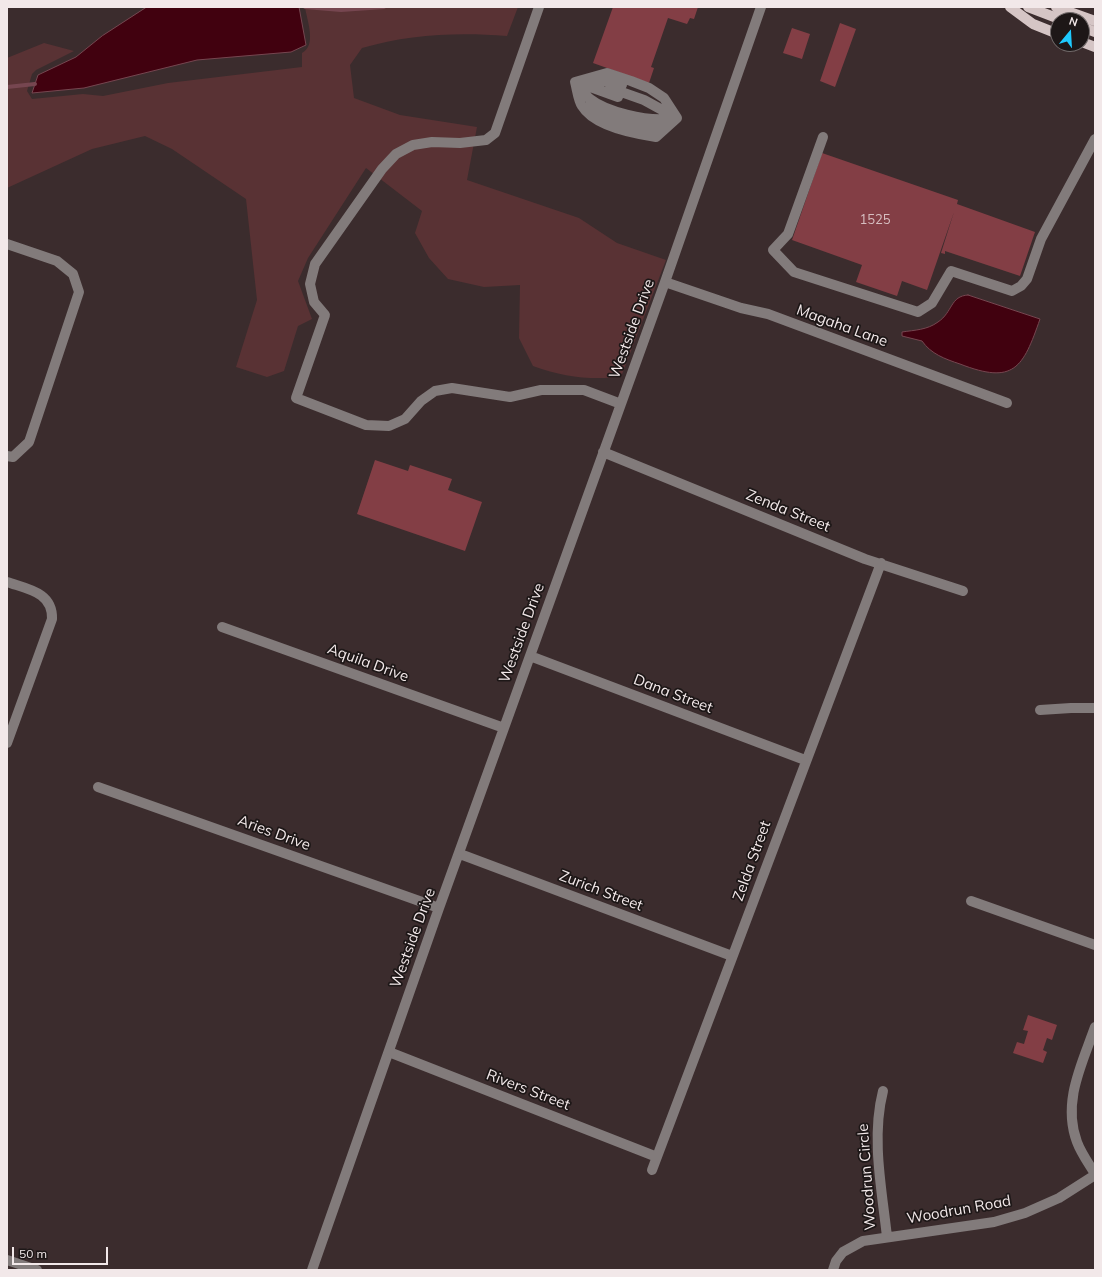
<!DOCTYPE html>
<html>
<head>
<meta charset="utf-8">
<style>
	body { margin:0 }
	#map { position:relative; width:1102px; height:1277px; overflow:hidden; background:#3b2c2d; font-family:Mulish,sans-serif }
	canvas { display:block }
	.frame { position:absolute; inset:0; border:8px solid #f2e8e9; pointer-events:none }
	.north { position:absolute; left:1050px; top:12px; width:40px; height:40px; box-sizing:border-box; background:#1d1717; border:1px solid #726b6b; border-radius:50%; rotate:18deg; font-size:11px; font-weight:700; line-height:16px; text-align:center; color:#f2e8e9 }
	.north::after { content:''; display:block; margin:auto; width:14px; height:18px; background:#1ec9fd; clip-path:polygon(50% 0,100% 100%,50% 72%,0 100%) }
	.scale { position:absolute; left:12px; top:1247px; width:96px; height:18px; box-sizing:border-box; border:2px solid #f2e8e9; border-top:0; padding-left:5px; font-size:12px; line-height:14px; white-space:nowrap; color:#f2e8e9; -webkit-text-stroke:3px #1d1717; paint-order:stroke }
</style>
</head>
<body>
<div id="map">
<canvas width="1102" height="1277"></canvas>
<div class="frame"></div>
<div class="north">N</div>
<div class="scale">50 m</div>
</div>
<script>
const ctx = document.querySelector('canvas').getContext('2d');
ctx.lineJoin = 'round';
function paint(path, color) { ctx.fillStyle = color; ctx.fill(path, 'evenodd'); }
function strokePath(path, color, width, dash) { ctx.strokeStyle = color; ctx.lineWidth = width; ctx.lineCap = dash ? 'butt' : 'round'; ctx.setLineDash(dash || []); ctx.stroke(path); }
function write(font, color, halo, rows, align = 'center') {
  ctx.font = font + ' Mulish,sans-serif'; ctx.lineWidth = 3.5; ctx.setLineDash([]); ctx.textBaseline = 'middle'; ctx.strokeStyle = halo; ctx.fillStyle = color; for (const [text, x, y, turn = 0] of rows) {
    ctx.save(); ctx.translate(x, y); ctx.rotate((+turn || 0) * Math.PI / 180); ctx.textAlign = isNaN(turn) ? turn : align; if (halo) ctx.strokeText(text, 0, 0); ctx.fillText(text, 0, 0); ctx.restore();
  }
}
const green = new Path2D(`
	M305,7H518L507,36C459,32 409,34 362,48L350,65L354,98L400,115L477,127L467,180L579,218L617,243L666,260L621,377C588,380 564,377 533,366L519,338L520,285L484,287L448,279L429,258L415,233L422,211L366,168L308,258L298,281L312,319L298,326L284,371L267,377L236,367L257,300L246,199L172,149L145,136L92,149L7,188V58L44,43L74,51L36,70L32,74L27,91L32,99L83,94L103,96L168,83L302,67V53C317,45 307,21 305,7Z`);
const water = new Path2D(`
	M147,7H299L306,45L291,52L197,60L84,88L32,93L38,75L76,57L102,36Z
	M968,295L1040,319C1023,368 1014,385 960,364C945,359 931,354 922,341L902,336V332C915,330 927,330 938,322C953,312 950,296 968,295Z`);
const stream = new Path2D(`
	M305,7L341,10L384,7
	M7,87L35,84`);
const building = new Path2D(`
	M613,7H698L694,19L690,18L687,24L668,18L651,67L654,68L649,83L593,63Z
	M840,23L856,29L835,87L820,81Z
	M792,28L810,34L802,59L783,53Z
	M822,153L958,200L957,204L1035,232L1020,276L945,251V254L941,253L954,212L927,290L902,281L897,296L856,282L862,265L792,240Z
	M375,460L408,471L410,465L452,479L448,490L482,502L465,551L357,514Z
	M1028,1015L1057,1025L1052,1040L1047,1038L1043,1050L1047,1052L1043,1063L1013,1053L1017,1042L1024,1044L1028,1031L1023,1030Z`);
const minor = new Path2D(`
	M539,7L495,133L486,140L460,143L432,142L413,145L396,154L382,169L315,264L310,284L314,302L325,315L296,398L366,425L389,426L405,419L421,401L435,391L452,388L510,397L541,390H584L621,404
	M575,82C577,89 578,100 582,106C594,126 635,134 656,137L677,118
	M575,82L607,73L631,81L649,88L664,98L677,118
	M591,82L610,81L622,85
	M582,84L618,97
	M577,85C581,89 585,95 590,99C606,112 646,121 667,119
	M610,88L644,100L675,117
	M590,105C605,118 633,130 654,128C659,127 665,124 669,122
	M823,137L788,234L773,250L794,272L918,312L932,303L951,271L1012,291L1021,286L1027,279L1041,239L1095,139
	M7,244L57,261L73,274L79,292L29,442L13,457L7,456
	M665,282L741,308L768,314L1007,403
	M603,452L865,559L963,591
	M7,582C27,589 53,592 52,619L7,743
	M222,627L504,728
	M530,656L805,760
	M1040,710L1071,708H1095
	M98,787L439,908
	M460,854L732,956
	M971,901L1095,945
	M1095,1027C1082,1064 1062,1102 1077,1142C1081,1153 1089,1164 1095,1174
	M389,1052L657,1157
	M883,1091C871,1138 882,1190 887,1237
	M652,1170L881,563
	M7,1260L37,1270
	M312,1270L439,908L665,282L761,7
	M833,1270L836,1261L843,1252L863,1241L994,1222L1025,1213L1059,1198L1095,1175`);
const major = new Path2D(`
	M1010,7L1033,24L1058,34
	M1028,7L1062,20
	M1056,7L1095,21
	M1082,27L1095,32
	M1082,42L1095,47`);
const numberNames = [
	["1525",875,220]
];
const streetNames = [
	["Magaha Lane",842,326,20],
	["Westside Drive",632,329,-70],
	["Zenda Street",788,511,22],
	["Westside Drive",522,633,-70],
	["Aquila Drive",368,663,20],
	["Dana Street",673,694,21],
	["Aries Drive",274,833,20],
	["Zelda Street",752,861,-70],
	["Zurich Street",601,891,21],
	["Westside Drive",413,938,-70],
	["Rivers Street",528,1090,21],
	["Woodrun Circle",867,1177,-94],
	["Woodrun Road",959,1210,-10]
];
paint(green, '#593234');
paint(water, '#41010f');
strokePath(water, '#764650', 1);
strokePath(stream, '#764650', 4);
paint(building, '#833e45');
strokePath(minor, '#827b7b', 10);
strokePath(major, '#d5c5c5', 10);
write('13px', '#d6bec0', null, numberNames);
write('15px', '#f2e8e9', '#1d1717', streetNames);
</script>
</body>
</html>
